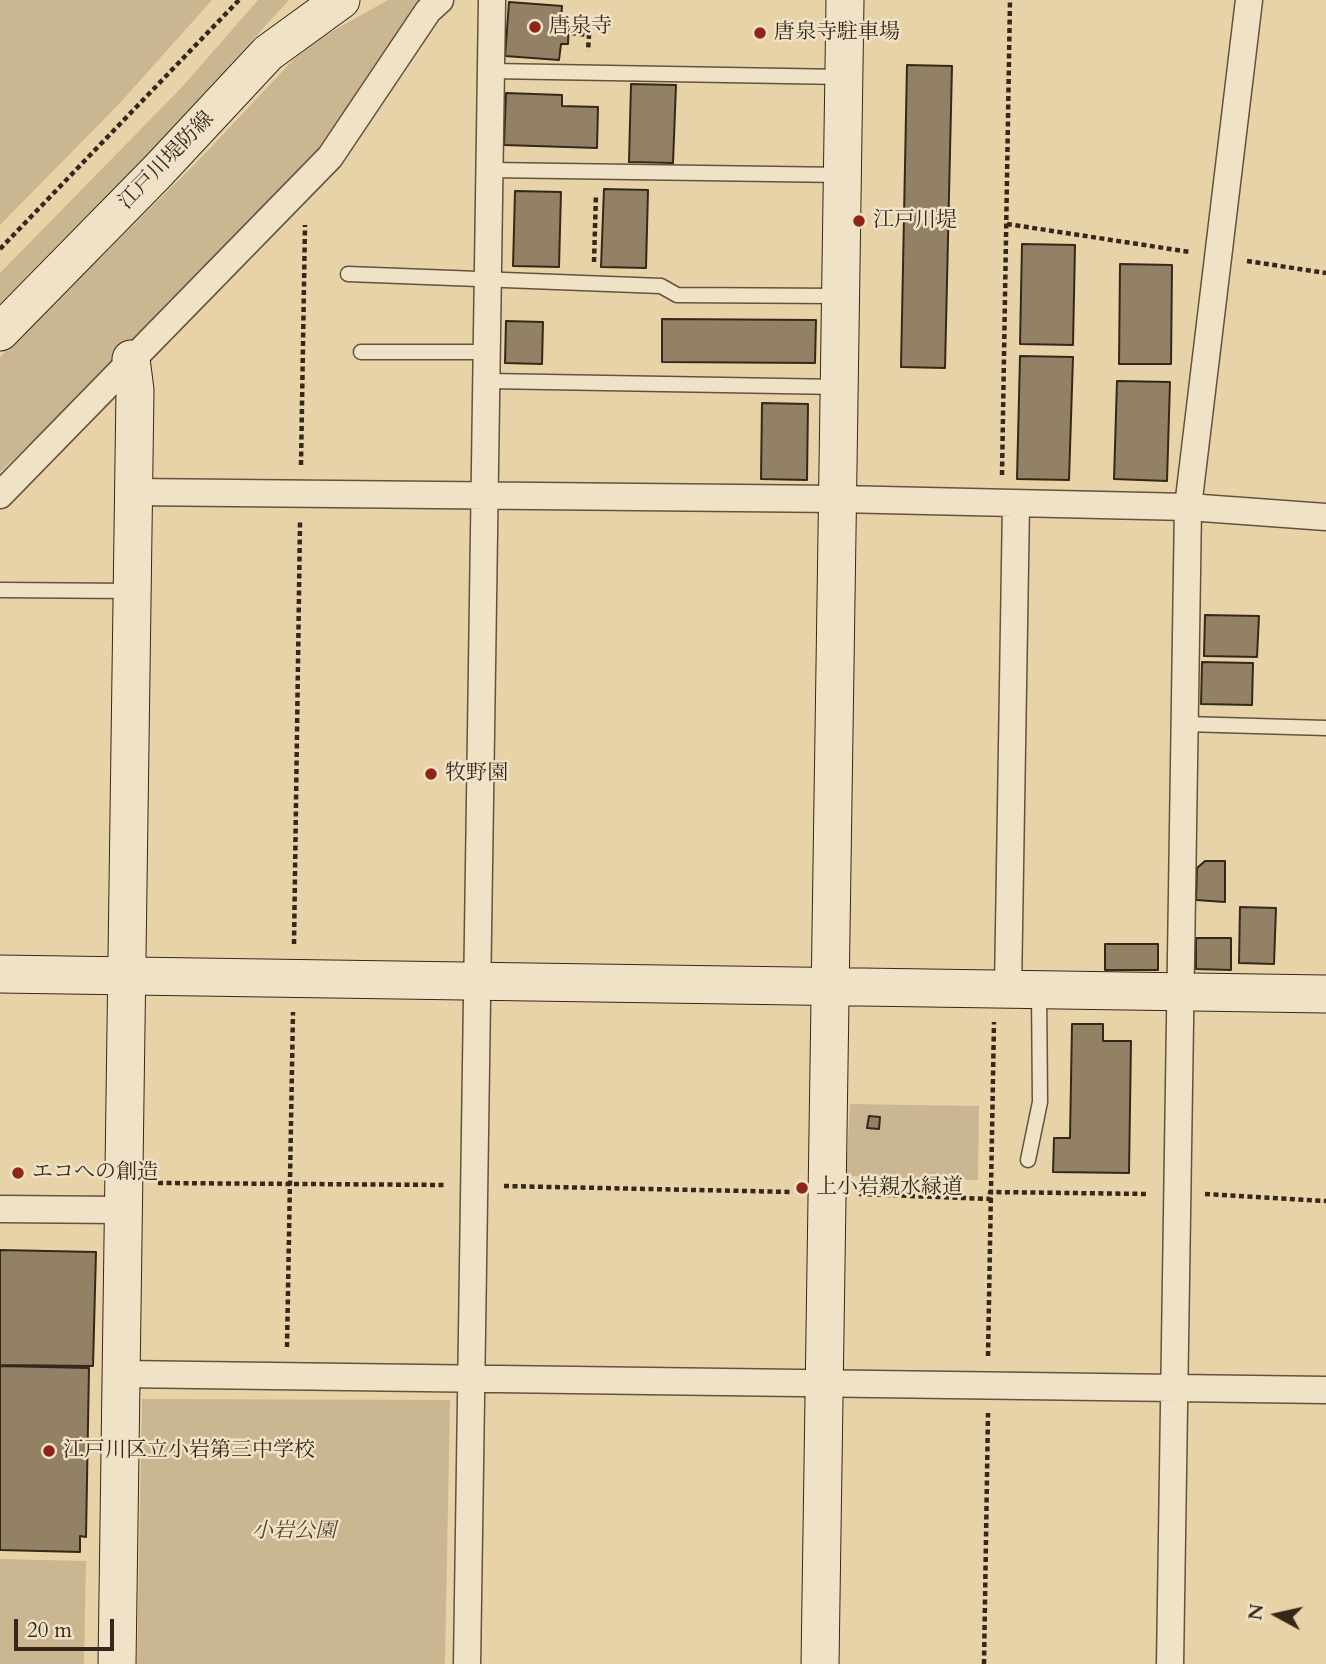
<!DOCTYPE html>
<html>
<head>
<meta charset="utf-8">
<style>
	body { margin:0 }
	#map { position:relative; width:1326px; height:1664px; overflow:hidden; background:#e8d3a9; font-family:Cardo,serif }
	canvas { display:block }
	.north { position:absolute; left:1242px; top:1580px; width:70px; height:70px; -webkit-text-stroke:5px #f0e2c7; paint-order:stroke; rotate:278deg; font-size:19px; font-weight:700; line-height:28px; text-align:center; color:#35281b }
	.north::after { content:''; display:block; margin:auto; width:24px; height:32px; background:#35281b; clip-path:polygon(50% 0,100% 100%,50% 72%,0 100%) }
	.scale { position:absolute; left:14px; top:1619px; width:100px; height:32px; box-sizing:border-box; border:4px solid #35281b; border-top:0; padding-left:9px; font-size:21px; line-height:24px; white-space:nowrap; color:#35281b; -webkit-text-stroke:5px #f0e2c7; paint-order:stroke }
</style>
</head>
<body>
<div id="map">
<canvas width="1326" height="1664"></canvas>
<div class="north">N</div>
<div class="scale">20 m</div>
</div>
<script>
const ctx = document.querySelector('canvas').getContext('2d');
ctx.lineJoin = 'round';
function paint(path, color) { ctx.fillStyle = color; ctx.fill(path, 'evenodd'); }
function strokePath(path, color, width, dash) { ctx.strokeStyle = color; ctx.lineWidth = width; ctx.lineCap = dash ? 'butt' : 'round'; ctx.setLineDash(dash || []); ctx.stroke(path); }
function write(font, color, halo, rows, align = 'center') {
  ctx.font = font + ' Cardo,"Noto Serif JP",serif'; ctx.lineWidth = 5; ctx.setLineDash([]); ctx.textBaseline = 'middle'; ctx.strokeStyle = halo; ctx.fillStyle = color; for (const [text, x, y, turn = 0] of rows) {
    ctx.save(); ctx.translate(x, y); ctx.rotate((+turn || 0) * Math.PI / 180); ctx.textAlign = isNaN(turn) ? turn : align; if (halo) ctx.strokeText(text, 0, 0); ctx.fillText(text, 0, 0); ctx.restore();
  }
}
const green = new Path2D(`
	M0,0H212L119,104L0,225Z
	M258,0H289L131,173L0,307V273L183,86Z
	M388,0H418L325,147L189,281L134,345L0,472V357L196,163L295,58L324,36Z
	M850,1104L979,1106L978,1180L846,1176Z
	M142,1399L450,1400L445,1664H137Z
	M0,1559L86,1561L84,1664H0Z`);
const building = new Path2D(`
	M509,2L562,6L561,21L569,22L568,44H561L559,60L505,56Z
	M907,65L952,66L945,368L901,367Z
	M631,84L676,85L673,163L629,162Z
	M506,93L562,95V106L598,107L597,148L504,145Z
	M604,189L648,190L646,268L601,267Z
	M515,191L561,192L559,267L513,266Z
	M1022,244L1075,245L1073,345L1020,344Z
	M1120,264L1172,265L1171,364H1119Z
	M662,319L816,320L815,363L662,362Z
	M506,321L543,322L542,364L505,363Z
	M1020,356L1073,357L1069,480L1017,479Z
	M1117,381L1170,382L1167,481L1114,479Z
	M762,403L808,404L807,480L761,479Z
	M1205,615L1259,616L1257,657L1204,656Z
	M1202,662L1253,663L1252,705L1201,704Z
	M1205,861H1225V902L1196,900L1197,868Z
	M1240,907L1276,908L1274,964L1239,963Z
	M1196,938H1231V970L1196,969Z
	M1105,944H1158V970H1105Z
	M1072,1024H1103V1041H1131L1129,1173L1053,1172L1054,1138H1070Z
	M869,1116L880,1117L879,1129L867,1128Z
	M0,1250L96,1252L93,1366L0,1365Z
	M0,1366L89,1368L86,1537L80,1536V1552L0,1550Z`);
const path = new Path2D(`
	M571,33L589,35L588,51
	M1007,224L1190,252
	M0,249L239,0
	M1247,261L1326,273
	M594,262L596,194
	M301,465L305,225
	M1002,475L1010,0
	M294,944L300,522
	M158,1183L447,1185
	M504,1186L793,1192
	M859,1194L990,1199V1192L1149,1194
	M1205,1194L1326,1201
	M287,1347L293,1012
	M988,1356L994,1022
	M984,1664L988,1413`);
const lane = new Path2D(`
	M492,71L844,77
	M491,170L843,175
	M348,274L661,286L677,295L840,296
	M361,352H488
	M488,381L840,387
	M0,590L132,591
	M1185,724L1326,728
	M1028,1160L1040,1102L1039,991`);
const street = new Path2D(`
	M133,492L839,499L1188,507L1326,517
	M0,495L330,157L428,11L440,0
	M1008,989L1016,504
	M0,1209L122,1210
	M121,1374L1326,1390
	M467,1664L492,0
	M1170,1664L1188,507L1249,0`);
const secondary = new Path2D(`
	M0,332L158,171L268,53L341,0
	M0,974L1326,994
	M117,1664L135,390L131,359
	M820,1664L845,0`);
const markers = [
	[535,27,7,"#8f2418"],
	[760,33,7,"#8f2418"],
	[859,221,7,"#8f2418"],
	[431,774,7,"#8f2418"],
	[18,1173,7,"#8f2418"],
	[802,1188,7,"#8f2418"],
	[49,1451,7,"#8f2418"]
];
const poiNames = [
	["唐泉寺",549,27],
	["唐泉寺駐車場",774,33],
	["江戸川堤",873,221],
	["牧野園",445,774],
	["エコへの創造",32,1173],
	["上小岩親水緑道",816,1188],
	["江戸川区立小岩第三中学校",63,1451]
];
const streetNames = [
	["江戸川堤防線",167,161,-46]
];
const parkNames = [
	["小岩公園",294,1532]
];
paint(green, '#cab691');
paint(building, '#928165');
strokePath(building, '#35281b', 2);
strokePath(lane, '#62533e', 17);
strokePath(street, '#62533e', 29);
strokePath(secondary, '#35281b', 39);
strokePath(path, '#35281b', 4.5, [5, 3.5]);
strokePath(lane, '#f0e2c7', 14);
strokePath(street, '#f0e2c7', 26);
strokePath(secondary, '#f0e2c7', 37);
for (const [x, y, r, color] of markers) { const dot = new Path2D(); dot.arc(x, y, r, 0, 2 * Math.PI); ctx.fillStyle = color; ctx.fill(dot); strokePath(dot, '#f0e2c7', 2.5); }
write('21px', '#35281b', '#f0e2c7', poiNames, 'left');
write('21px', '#35281b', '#f0e2c7', streetNames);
write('italic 21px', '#534433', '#f0e2c7', parkNames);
</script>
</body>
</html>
